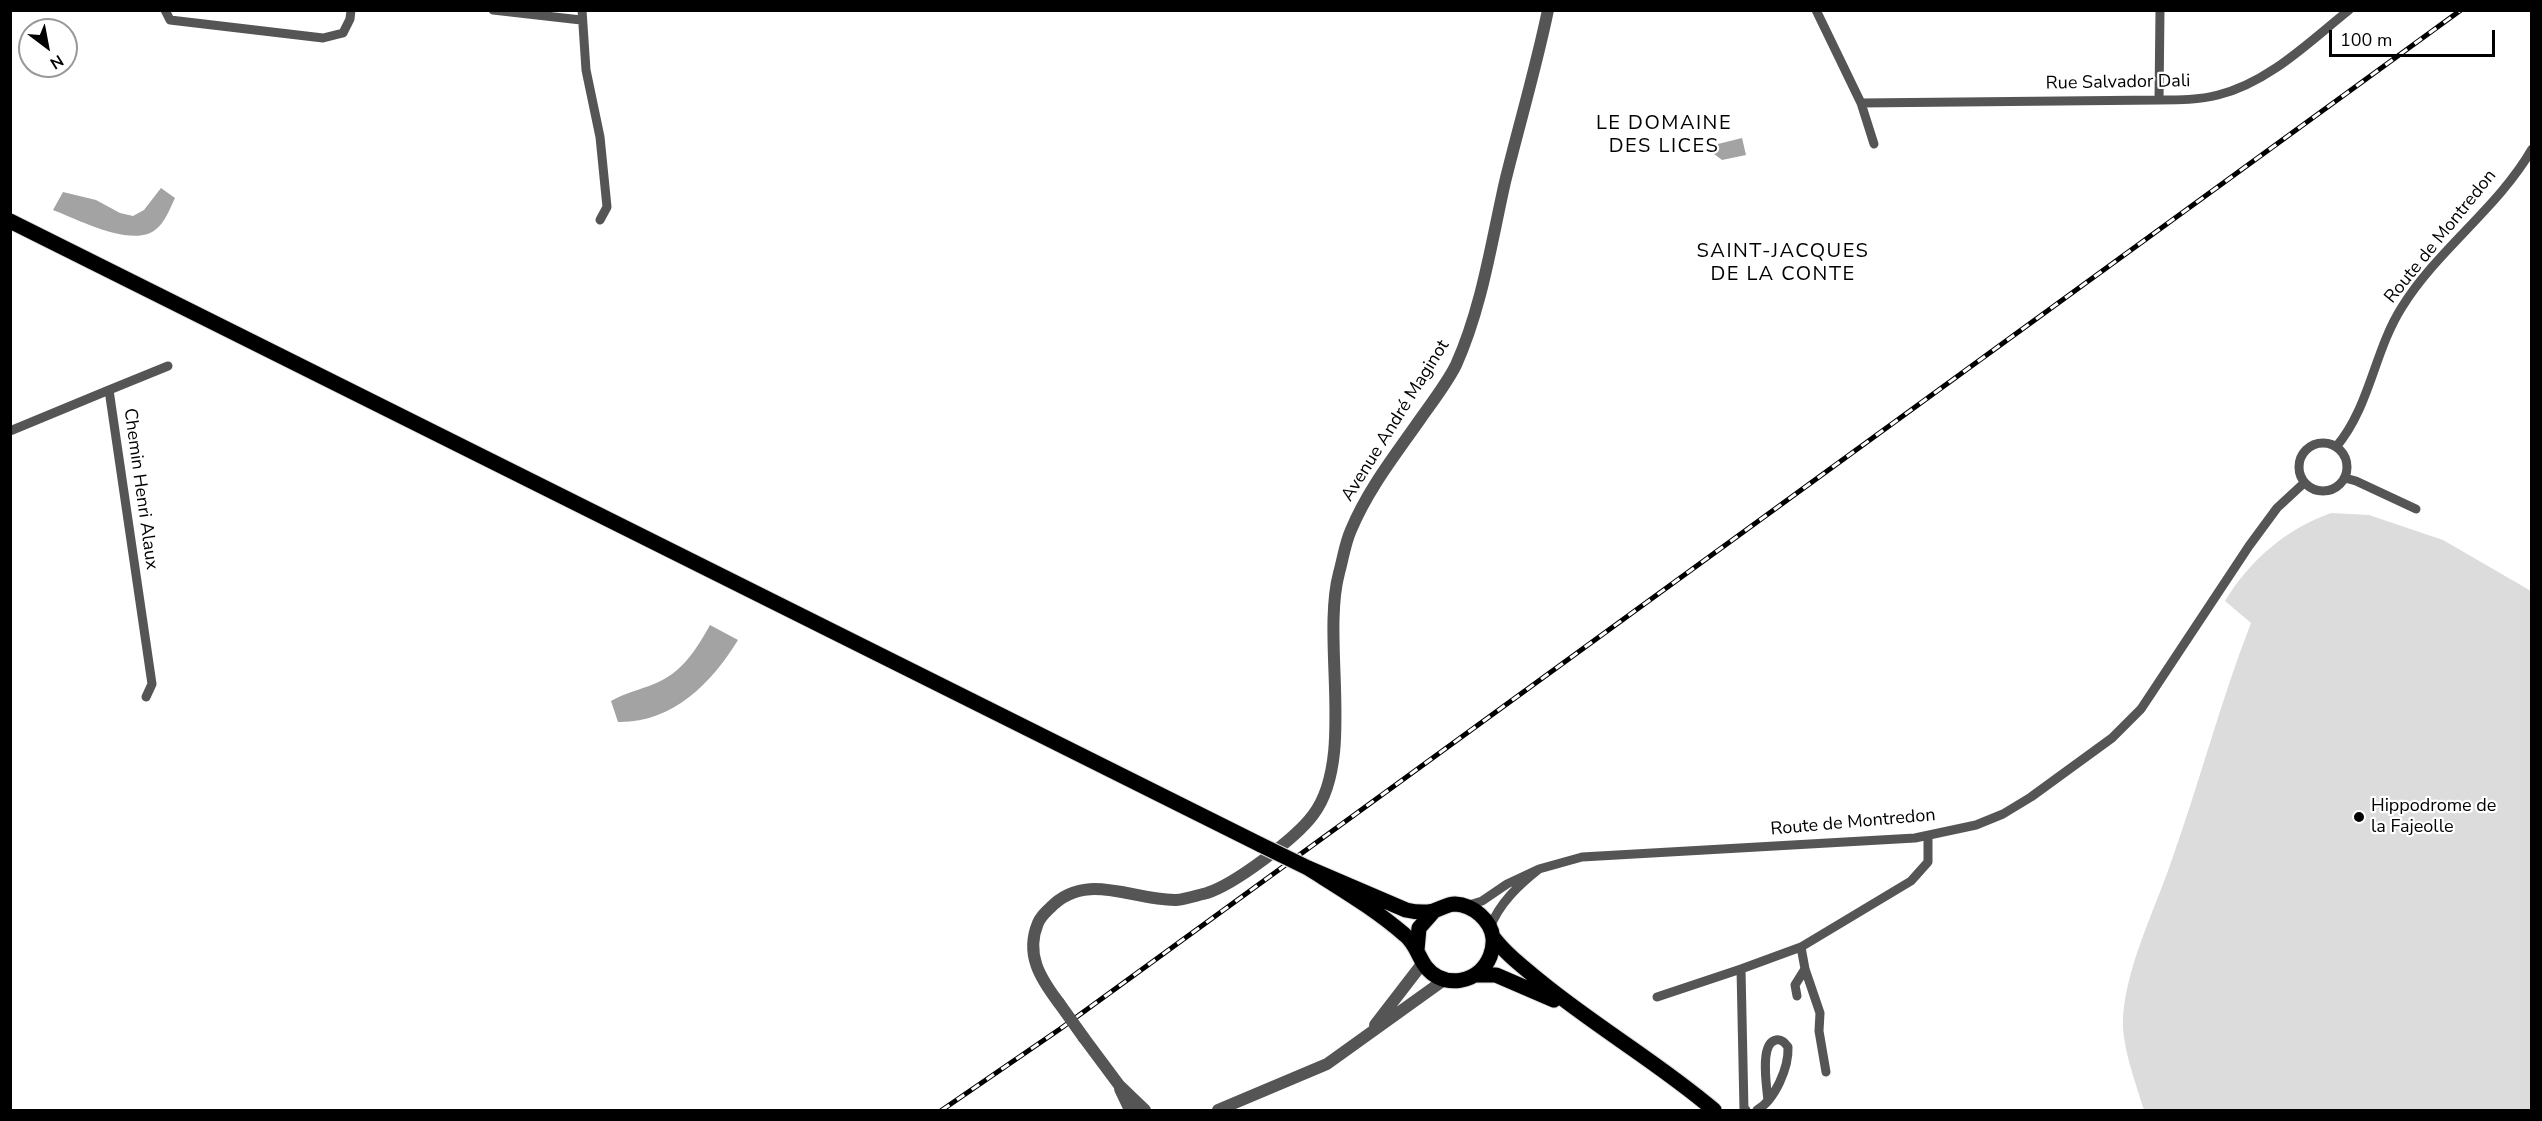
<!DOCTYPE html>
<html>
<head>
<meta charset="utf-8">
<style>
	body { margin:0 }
	#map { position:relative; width:2542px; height:1121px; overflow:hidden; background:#fff; font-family:"Nunito Sans",sans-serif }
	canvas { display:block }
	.frame { position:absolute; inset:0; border:12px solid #000; pointer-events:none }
	.north { position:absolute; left:18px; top:18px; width:60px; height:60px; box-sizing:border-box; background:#fff; border:2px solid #999; border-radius:50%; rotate:148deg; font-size:16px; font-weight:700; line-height:24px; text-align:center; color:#000 }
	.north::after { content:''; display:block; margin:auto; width:21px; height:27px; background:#000; clip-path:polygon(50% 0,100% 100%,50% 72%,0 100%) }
	.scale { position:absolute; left:2329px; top:30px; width:166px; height:27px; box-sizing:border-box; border:3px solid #000; border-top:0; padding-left:8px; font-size:18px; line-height:21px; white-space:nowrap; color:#000; -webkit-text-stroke:4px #fff; paint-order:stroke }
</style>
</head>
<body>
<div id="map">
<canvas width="2542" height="1121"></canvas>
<div class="frame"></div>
<div class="north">N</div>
<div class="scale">100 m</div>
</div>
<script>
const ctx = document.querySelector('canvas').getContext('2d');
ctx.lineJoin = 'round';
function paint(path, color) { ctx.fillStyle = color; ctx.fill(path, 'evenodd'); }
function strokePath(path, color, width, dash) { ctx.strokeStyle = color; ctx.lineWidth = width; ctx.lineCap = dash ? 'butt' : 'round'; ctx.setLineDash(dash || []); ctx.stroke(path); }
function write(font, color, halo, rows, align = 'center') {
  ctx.font = font + ' "Nunito Sans",sans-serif'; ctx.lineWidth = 4.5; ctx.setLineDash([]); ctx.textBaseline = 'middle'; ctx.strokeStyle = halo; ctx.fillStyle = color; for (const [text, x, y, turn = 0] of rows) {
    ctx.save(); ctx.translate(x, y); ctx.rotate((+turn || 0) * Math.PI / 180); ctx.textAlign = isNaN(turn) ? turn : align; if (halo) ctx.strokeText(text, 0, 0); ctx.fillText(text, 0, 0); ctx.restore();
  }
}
const green = new Path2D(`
	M2331,513L2369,515L2443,540L2531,591V1110H2144C2136,1084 2121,1044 2123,1017C2127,965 2153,914 2170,865C2199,785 2220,702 2251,623L2225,601C2250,560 2286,529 2331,513Z`);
const water = new Path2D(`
	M1742,138L1746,155L1722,160L1714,154L1718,144Z
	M161,188L175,198C170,208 165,223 155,230C131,248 77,219 53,210L63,192L96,200L120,213L133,216L144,210Z
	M710,625L738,640C711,684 672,723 618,722L611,701C625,693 639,690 654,684C682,673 696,650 710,625Z`);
const minor = new Path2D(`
	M165,10L170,20L323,38L343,33L350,19L351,10
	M493,10L581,20
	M582,10L586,70L600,137L607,207L600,220
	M1816,10L1861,103L1874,144
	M2159,100L2160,10
	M1861,103L2159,100C2179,100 2199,100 2218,95C2268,83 2309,42 2349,10
	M109,390L168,366
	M10,431L109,390L152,684L146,697
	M2299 467a24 24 0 1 1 48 0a24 24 0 1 1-48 0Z
	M2336,447C2370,407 2374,351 2402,307C2438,249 2498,208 2532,149
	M2345,478L2356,481L2416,509
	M1539,869L1582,857L1915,838L1976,825L2003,814L2031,797L2112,738L2141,709L2249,546L2277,508L2304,483
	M1466,906L1482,901L1507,884L1539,869C1519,885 1499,903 1490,928
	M1805,969L1820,1013L1819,1031L1826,1072
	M1797,996L1795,985L1805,969L1801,947
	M1657,997L1741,969
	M1746,1110H1744L1741,969L1801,947L1911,881L1928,862V836
	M1757,1110C1775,1100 1789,1067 1788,1047C1785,1043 1782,1039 1776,1040C1759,1043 1767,1088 1768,1101`);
const tertiary = new Path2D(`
	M1059,1003C1040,978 1025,954 1038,923C1041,916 1045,913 1050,908C1086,870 1133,901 1176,900C1186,899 1198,895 1207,893C1235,884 1296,838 1313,815C1356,759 1321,641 1339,573C1343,559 1345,543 1351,530C1368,489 1396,454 1421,418C1433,401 1447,383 1456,365C1482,307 1491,244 1505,182C1519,125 1536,68 1548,10
	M1375,1025L1422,964
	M1084,1038L1119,1085L1145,1110
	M1120,1089L1130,1110
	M1218,1110L1327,1064L1444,980`);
const primary = new Path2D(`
	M10,221L1261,845
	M1308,868L1406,910C1415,912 1424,913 1433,911C1441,909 1447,904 1455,904C1473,905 1491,920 1493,938C1494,950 1489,963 1480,971C1469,981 1452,984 1438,977C1419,968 1420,947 1405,935C1375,909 1341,889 1308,868Z
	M1493,937C1506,954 1523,967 1540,981C1596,1027 1659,1063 1714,1110
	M1417,950L1419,928L1434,911
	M1476,975H1496L1554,1000`);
const rail = new Path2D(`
	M942,1110L1060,1029L2461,10`);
const tertiaryBridge = new Path2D(`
	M1059,1003L1084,1038`);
const primaryBridge = new Path2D(`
	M1261,845L1308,868`);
const markers = [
	[2359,817,6,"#000"]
];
const streetNames = [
	["Rue Salvador Dali",2118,83,-1],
	["Route de Montredon",2441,237,-51],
	["Avenue André Maginot",1396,421,-58],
	["Chemin Henri Alaux",140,489,82],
	["Route de Montredon",1853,823,-5]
];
const poiNames = [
	["Hippodrome de",2371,807],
	["la Fajeolle",2371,828]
];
const neighbourhoodNames = [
	["LE DOMAINE",1664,124],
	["DES LICES",1664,147],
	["SAINT-JACQUES",1783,252],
	["DE LA CONTE",1783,275]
];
paint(green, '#dcdcdc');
paint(water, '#a3a3a3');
strokePath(primary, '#dbdbdb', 17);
strokePath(minor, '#555', 9);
strokePath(tertiary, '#555', 12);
strokePath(primary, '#000', 15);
strokePath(rail, '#000', 5);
strokePath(rail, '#fff', 3, [9]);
strokePath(primaryBridge, '#dbdbdb', 17, []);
strokePath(tertiaryBridge, '#555', 12);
strokePath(primaryBridge, '#000', 15);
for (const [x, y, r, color] of markers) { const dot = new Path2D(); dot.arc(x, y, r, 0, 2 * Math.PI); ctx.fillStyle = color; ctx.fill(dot); strokePath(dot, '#fff', 2); }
write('18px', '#000', '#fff', streetNames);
write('18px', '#000', '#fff', poiNames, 'left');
ctx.letterSpacing = '1.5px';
write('20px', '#000', '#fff', neighbourhoodNames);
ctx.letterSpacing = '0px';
</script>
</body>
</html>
